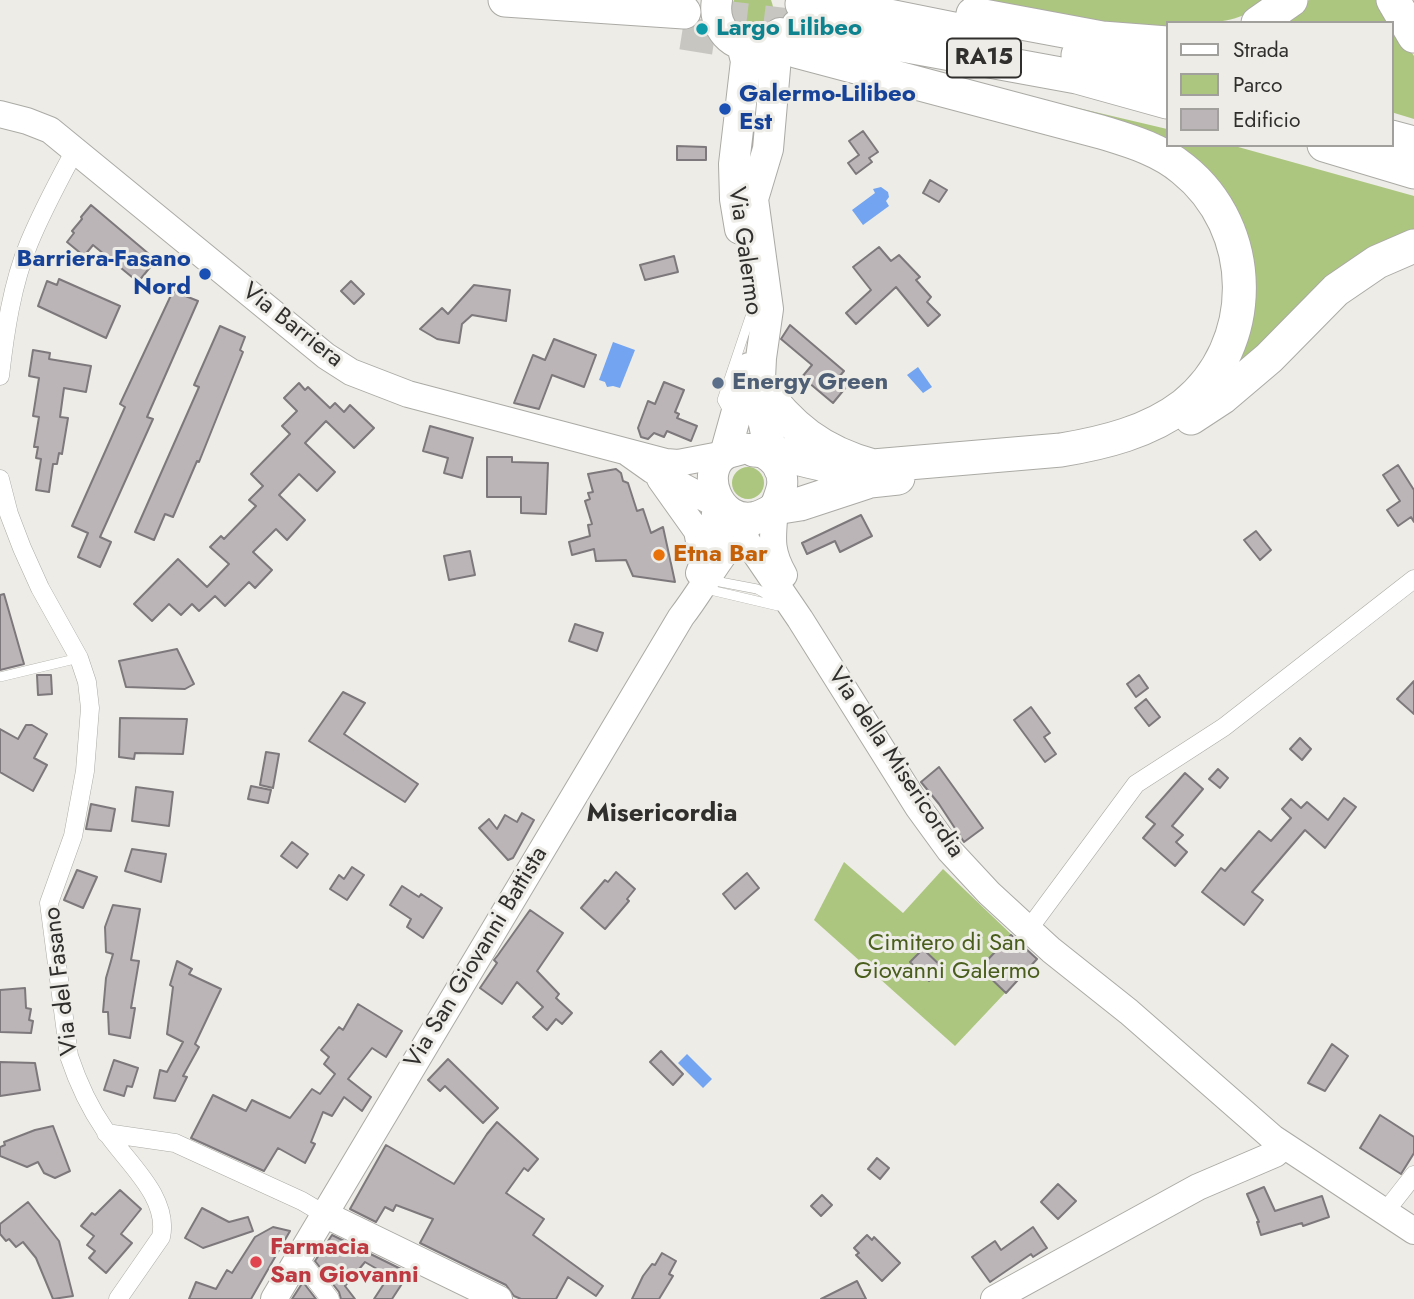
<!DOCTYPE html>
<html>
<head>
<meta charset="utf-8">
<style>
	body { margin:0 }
	#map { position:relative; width:1414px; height:1299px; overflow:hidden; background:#edece6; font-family:Jost,sans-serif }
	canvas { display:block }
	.legend { position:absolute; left:1166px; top:21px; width:228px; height:126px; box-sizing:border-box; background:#edece6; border:2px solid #a1a09c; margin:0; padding:9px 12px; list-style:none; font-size:21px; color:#302f2d }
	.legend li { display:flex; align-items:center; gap:14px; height:35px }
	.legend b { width:35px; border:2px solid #a1a09c }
</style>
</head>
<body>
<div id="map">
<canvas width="1414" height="1299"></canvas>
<ul class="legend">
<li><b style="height:9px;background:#fff"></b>Strada</li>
<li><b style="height:19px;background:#acc67f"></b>Parco</li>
<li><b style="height:19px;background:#bbb5b8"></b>Edificio</li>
</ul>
</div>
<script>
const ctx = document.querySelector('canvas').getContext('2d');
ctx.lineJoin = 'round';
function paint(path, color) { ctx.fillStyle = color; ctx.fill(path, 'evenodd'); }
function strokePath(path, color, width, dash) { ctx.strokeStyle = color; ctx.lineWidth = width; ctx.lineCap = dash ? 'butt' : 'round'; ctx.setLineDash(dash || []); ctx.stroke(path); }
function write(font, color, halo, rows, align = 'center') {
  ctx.font = font + ' Jost,sans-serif'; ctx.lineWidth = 6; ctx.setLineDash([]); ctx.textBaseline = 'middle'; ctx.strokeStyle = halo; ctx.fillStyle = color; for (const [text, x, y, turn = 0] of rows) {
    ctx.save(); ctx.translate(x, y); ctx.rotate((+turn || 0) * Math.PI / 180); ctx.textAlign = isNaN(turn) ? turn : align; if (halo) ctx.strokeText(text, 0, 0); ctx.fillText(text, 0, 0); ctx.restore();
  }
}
const green = new Path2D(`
	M734,0H771C787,40 718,41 734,0Z
	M976,0H1273C1231,26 1214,23 1167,23V30L1119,27Z
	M1309,0H1378L1391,23H1284Z
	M1391,23L1414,56V119L1391,112Z
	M1006,91L1167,129V144Z
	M1169,145H1231L1414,196V233L1226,380L1252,297Z
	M732 483a16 16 0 1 1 32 0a16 16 0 1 1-32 0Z
	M844,862L903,913L943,869L1037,959L955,1046L814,920Z`);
const water = new Path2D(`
	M881,187L888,192L889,197L886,201L889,206L863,225L852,210L875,193L873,189Z
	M613,342L635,350L620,388L613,386L607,387L605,382L599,380Z
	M918,367L932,387L923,393L907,375Z
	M687,1054L712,1079L703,1088L678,1063Z`);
const building = new Path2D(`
	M863,131L878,152L869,158L872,162L856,174L848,163L859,155L849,141Z
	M677,146L706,147V160H677Z
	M930,180L947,190L939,202L923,193Z
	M91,205L156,260L138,282L93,245L84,256L67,242L74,233L72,231L82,219L81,217Z
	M879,247L891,261L899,255L920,277L916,280L931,297L927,302L940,315L928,326L896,287L856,324L846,313L871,290L853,267Z
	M674,256L678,272L645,280L640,265Z
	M59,279L120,306L106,338L38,306L47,281L57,285Z
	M351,281L364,294L354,304L341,291Z
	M474,285L510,290L506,321L472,315L462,324L459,343L437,339L420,329L442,308L448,314Z
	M173,291L198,301L147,417L153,419L100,537L111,542L100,567L78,557L88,533L72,526L125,407L120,404Z
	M790,325L844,371L838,378L847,386L833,403L802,377L812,365L781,339Z
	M220,326L245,337L240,350L243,352L199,462L197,461L173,517L165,514L154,540L135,532L199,387L194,385Z
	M554,339L596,355L584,387L552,375L539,409L514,403L533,355L545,360Z
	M33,350L50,353L49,359L91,366L86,392L64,388L60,417L68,418L62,454L59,453L57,464H53L49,492L36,490L41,459L36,458L38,447H34L39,417L33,416L39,378L29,376Z
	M664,382L684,390L675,412L679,414L677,418L697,426L691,441L667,431L664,437L654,433L648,439L641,437L638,428L648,401L655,404Z
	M299,383L305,390L308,387L330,408L335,403L344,412L350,405L374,428L354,448L326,421L305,443L335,472L317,491L299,474L279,495L305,520L287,540L276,529L253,552L272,570L255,588L249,582L225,606L215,596L199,611L192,604L181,615L169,604L152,621L134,604L178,559L207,587L229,564L210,547L221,536L224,539L256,506L249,500L263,486L251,474L290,434L282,426L297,411L284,398Z
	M430,426L473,438L462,478L444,473L448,458L423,451Z
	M487,457H512V462L548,463L546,514L521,513V497H487Z
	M1398,465L1414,490V522L1411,517L1398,526L1387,510L1400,501L1383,475Z
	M616,469L621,473L623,481L628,483L637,511L643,509L651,533L663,527L675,582L633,576L626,560L596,561L594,549L572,555L569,542L590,536L588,525L592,524L585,501L590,499L588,493L593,492L588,474Z
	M861,515L872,536L840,552L835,541L807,554L802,543Z
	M1256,531L1271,550L1260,560L1244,540Z
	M470,551L475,575L449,580L444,556Z
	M4,594L24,664L0,670V595Z
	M575,624L603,633L597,651L569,641Z
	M177,649L194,684L185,689L126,687L119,661Z
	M37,675H51L52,694L38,695Z
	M1139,675L1148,688L1136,697L1127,684Z
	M1414,681V714L1397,699Z
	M343,692L365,703L344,734L418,784L405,802L309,741Z
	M1146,699L1160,717L1149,726L1135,708Z
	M1031,707L1050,733L1044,737L1056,754L1045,762L1014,720Z
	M120,718L187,719L183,754L135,753L134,759L119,757Z
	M26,725H32L47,734L34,758L47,765L33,791L0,772V729L18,739Z
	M1300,738L1311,749L1302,760L1290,749Z
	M266,752L279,754L273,788L260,785Z
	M939,767L983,828L964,842L939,804L921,782Z
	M1218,769L1228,778L1220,788L1209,779Z
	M1185,773L1203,789L1172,826L1183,835L1176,842L1187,852L1175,866L1143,838L1155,824L1146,817Z
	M251,786L271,790L268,803L248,799Z
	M136,787L173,792L169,826L132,821Z
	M1344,798L1356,807L1325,848L1305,830L1252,892L1263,900L1244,925L1202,892L1221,868L1225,871L1259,831L1271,841L1291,818L1282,809L1291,799L1301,808L1307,802L1328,820Z
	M91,804L115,809L111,831L86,829Z
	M522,813L534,820L513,858L508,860L479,828L489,819L497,829L505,815L517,822Z
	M292,842L308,854L297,868L281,856Z
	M132,849L166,854L161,882L125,871Z
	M352,867L364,875L347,900L330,889L339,875L344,879Z
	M77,870L97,877L83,908L64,900Z
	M616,872L635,889L627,899L629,901L605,929L581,908L605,880L608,882Z
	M747,873L759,888L735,909L723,894Z
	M402,886L419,897L421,894L442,908L423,938L407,927L411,919L390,905Z
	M113,905L140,909L131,960L139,961L131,1008H135L130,1038L109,1034L108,1012H103L106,978L113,954L106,952L105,927Z
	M530,910L563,933L537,971L559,994L556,998L572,1013L562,1024L556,1019L547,1030L533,1017L543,1007L517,982L502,1004L480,988L497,963L494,960L498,955Z
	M1011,935L1037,959L1006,993L980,968Z
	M923,949L942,967L929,981L910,962Z
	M177,961L192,969L189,974L221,989L195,1044L199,1047L183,1076L187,1077L175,1101L154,1098L160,1070L167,1072L183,1042L167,1034L173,987L170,985Z
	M25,988L26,1008L31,1009L29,1020L33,1021L31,1033L0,1032V990Z
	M358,1004L402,1031L386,1057L372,1048L348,1079L371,1097L362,1111L344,1097L332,1116L323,1112L311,1142L315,1144L305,1163L278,1148L264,1171L191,1138L213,1095L246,1111L252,1100L290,1118L312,1089L320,1094L335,1074L324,1064L329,1057L321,1050L339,1027L343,1030Z
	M1332,1044L1348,1056L1325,1091L1308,1083Z
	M661,1051L683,1074L673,1085L650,1062Z
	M448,1059L498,1108L483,1123L445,1086L440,1091L428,1080Z
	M114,1060L138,1068L132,1087L127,1086L124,1096L104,1090Z
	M0,1062L35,1063L40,1090L0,1096Z
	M1380,1115L1414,1137V1153L1401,1174L1360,1148Z
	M497,1122L538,1159L528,1171L524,1168L506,1193L544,1219L533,1235L603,1286L596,1296L568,1277L556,1299H521L514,1296L506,1285L420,1243L433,1219L396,1205L393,1211L385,1207L376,1222L350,1209L386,1145L454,1184L487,1134Z
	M53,1126L70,1171L55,1178L44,1173L38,1162L27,1167L0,1156V1147L5,1145L4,1142L35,1130Z
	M877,1158L889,1168L880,1179L868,1169Z
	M1058,1184L1076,1201L1058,1219L1041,1202Z
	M1264,1187L1275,1211L1322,1196L1329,1217L1303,1226L1302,1223L1261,1235L1257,1222H1259L1247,1194Z
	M120,1190L141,1209L121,1234L132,1243L106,1273L89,1258L95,1251L87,1245L94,1236L81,1226L92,1213L95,1215Z
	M822,1195L832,1205L821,1216L811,1206Z
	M28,1202L59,1241L73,1296L53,1299L36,1258L23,1242L16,1247L9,1239L6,1241L0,1234V1224Z
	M202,1208L229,1222L248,1217L253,1231L203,1248L185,1238Z
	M273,1227L290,1231L251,1299H189L196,1282L216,1289L227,1270L232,1273L255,1237Z
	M1033,1227L1047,1248L1033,1257L1031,1254L990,1282L972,1257L995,1241L1001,1250Z
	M332,1235L409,1273L392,1299H374L389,1276L365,1262L345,1286L355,1299H341L339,1292L315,1261Z
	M867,1235L872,1240L874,1237L900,1263L882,1281L856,1255L859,1253L854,1248Z
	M662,1253L676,1261L669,1274L673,1276L659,1299H632L643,1276L652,1264L655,1265Z
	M857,1281L866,1299H821Z
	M303,1282L316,1299H292Z`);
const highwayTunnel = new Path2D(`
	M714,16L798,26
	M682,33L752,44`);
const lane = new Path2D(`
	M728,411L722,400L753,308
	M715,581L757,589L773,598
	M706,589L778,606
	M0,677L79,658`);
const street = new Path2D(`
	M0,376C5,332 12,284 29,243C42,211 59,180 75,150
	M0,479L9,514L22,548L40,588L79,658L87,682L90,708L85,771L73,836L49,903L69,1056C78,1083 89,1107 105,1130C124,1160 170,1196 161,1237L118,1299
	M1028,930L1136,784L1224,727L1414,579
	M106,1133L175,1143L302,1201L324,1214
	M1385,1212L1414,1175
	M299,1258L330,1299`);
const secondary = new Path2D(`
	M0,114L27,121L50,130L326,356L351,372L408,394L666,462L678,463L725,454
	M628,453L652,470L725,509L800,619L918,807L950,851L989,893L1051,950L1129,1012L1273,1138L1414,1231
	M660,479L697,531L703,561
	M775,508C773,536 769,549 784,575
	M699,573C709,548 718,520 715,493
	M324,1214L499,1299
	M274,1299L681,617C706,585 722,549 753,522
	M994,1299L1198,1187L1275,1154L1284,1146`);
const primary = new Path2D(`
	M717,0C712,27 732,50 760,46
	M740,229L735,199L734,164L746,61L742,45
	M742,449C763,447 785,463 782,486C781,493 777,501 775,508C769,511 762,515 755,517C718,525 698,470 726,454C730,452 737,451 742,449Z
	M725,454L749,368
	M779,469L765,429L759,399L761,358L768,309L753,199L768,149L776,57L780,33`);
const highway = new Path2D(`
	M505,0L684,12
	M1393,0L1414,36
	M802,4L884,15L998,38
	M973,14L1102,38L1167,43
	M1258,23L1291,0
	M798,26L1077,77L1167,102
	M1078,55L1167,76
	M1391,137L1414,143
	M1324,145L1414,172
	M759,384C790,427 821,452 873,466L1061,450C1103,443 1149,432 1184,405C1259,345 1257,228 1183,169C1159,149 1130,141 1101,132L796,51
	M1191,418L1223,397L1269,358L1336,290L1377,262L1414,246
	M754,450C783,452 810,464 839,467
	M775,508L800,504L870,481L898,478`);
const markers = [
	[702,29,7,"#0f9aa8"],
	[725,109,7,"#1a4fb4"],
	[205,274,7,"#1a4fb4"],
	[718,383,7,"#5c6f8a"],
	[659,555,7,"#e8710a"],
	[256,1262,7,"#e0444e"]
];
const shields = [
	[984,58,74]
];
const shieldNames = [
	["RA15",984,58]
];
const cultureNames = [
	["Largo Lilibeo",716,29]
];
const transitNames = [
	["Galermo-Lilibeo",739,95],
	["Est",739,123],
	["Barriera-Fasano",191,260,"right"],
	["Nord",191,288,"right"]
];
const streetNames = [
	["Via Galermo",744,251,82],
	["Via Barriera",292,326,38],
	["Via della Misericordia",895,763,56],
	["Via San Giovanni Battista",477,958,-59],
	["Via del Fasano",62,981,-97]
];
const serviceNames = [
	["Energy Green",732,383]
];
const foodNames = [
	["Etna Bar",673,555]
];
const parkNames = [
	["Cimitero di San",947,944],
	["Giovanni Galermo",947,972]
];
const healthNames = [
	["Farmacia",270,1248],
	["San Giovanni",270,1276]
];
const neighbourhoodNames = [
	["Misericordia",662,815]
];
paint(green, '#acc67f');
paint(water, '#72a4f1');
paint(building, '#bbb5b8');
strokePath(building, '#7d787b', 2);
strokePath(highwayTunnel, '#c7c6c1', 33, [33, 17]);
strokePath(lane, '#abaaa5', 10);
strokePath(street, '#abaaa5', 19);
strokePath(secondary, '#abaaa5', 28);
strokePath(primary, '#abaaa5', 32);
strokePath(highway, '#abaaa5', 35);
strokePath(lane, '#fff', 9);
strokePath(street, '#fff', 18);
strokePath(secondary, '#fff', 26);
strokePath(primary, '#fff', 30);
strokePath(highway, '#fff', 33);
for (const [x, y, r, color] of markers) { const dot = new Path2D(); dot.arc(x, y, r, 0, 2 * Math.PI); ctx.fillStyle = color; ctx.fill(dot); strokePath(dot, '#edece6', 2.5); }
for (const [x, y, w] of shields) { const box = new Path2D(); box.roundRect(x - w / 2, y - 19.5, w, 39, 5); ctx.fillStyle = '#edece6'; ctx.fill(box); strokePath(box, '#302f2d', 2); }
write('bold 23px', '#302f2d', null, shieldNames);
write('bold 24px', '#0d838f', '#edece6', cultureNames, 'left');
write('bold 24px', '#164399', '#edece6', transitNames, 'left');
write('24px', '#302f2d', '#edece6', streetNames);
write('bold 24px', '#4e5e75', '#edece6', serviceNames, 'left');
write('bold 24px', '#c56008', '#edece6', foodNames, 'left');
write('24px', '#495d1c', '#edece6', parkNames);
write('bold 24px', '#be3a42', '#edece6', healthNames, 'left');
write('bold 26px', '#302f2d', '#edece6', neighbourhoodNames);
</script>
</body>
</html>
